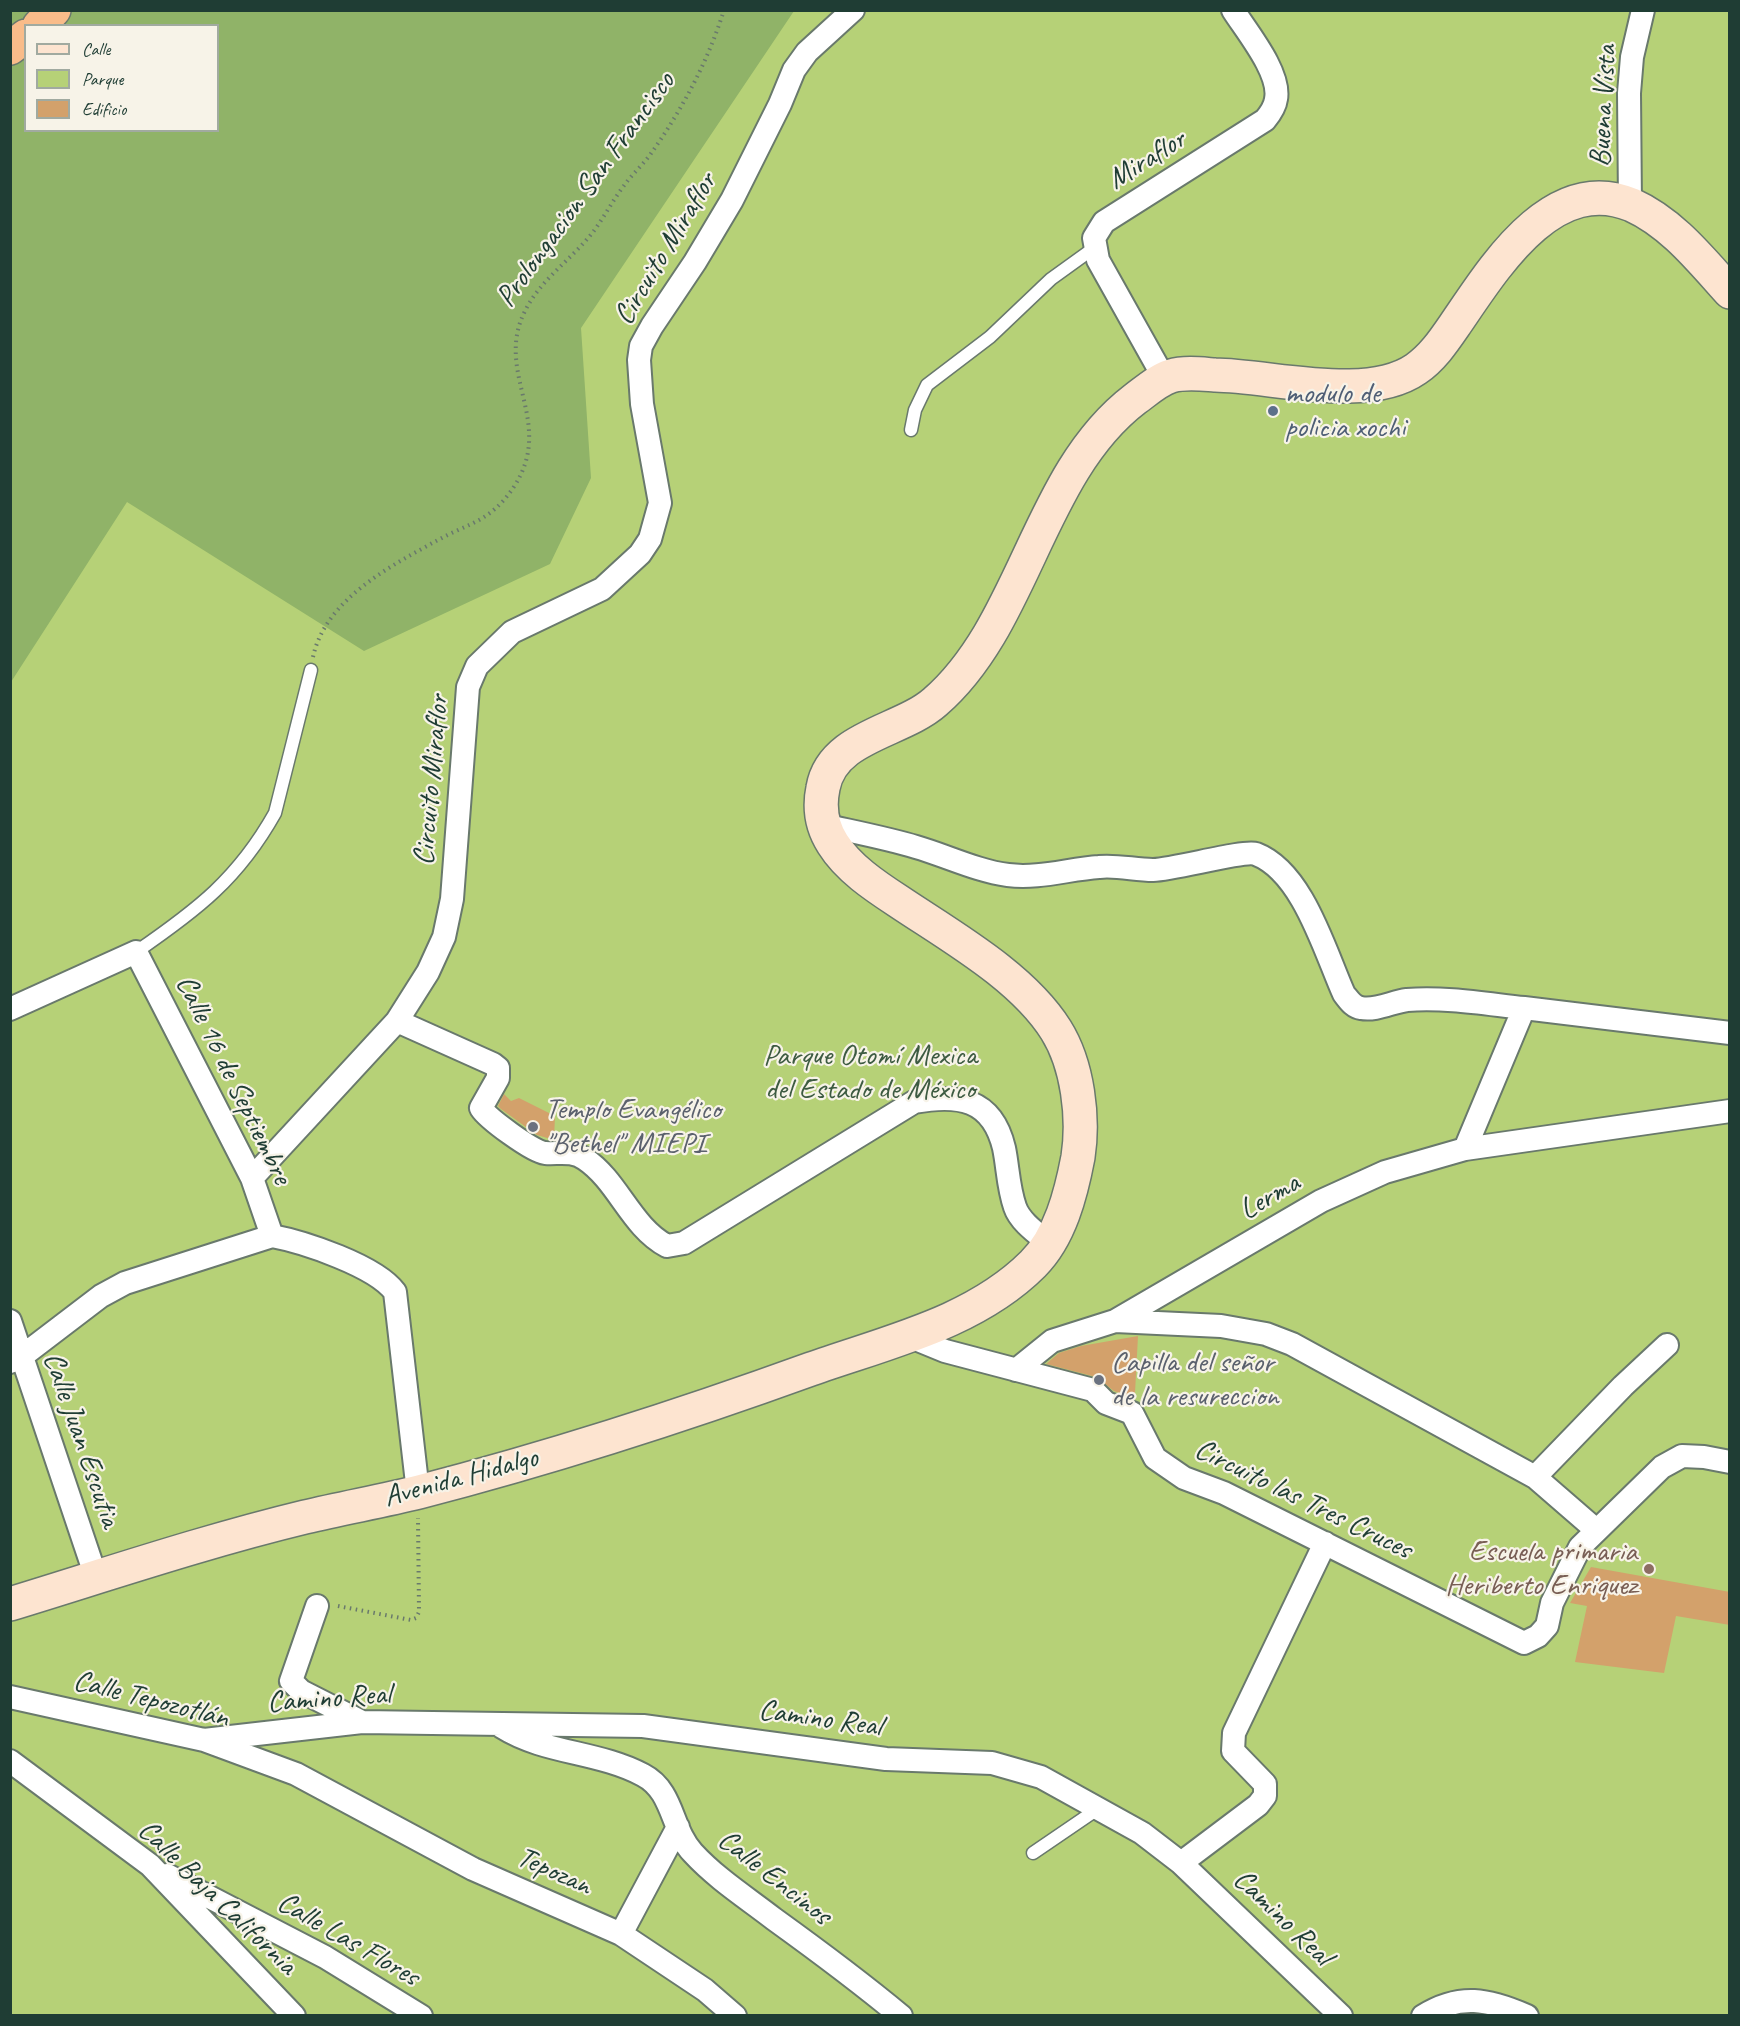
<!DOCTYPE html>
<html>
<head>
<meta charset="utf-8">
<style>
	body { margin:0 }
	#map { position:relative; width:1740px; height:2026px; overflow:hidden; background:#f3e9d4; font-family:Caveat,sans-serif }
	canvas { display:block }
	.frame { position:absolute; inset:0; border:12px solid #1f3d34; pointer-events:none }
	.legend { position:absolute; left:24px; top:24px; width:195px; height:108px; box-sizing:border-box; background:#f7f3e8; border:2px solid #a1aaa0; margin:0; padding:8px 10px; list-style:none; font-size:18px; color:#1f3d34 }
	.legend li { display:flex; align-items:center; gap:12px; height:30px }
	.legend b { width:30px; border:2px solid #a1aaa0 }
</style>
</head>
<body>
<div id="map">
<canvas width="1740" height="2026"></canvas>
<div class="frame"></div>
<ul class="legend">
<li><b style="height:8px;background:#fde4d0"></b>Calle</li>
<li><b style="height:16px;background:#b6d177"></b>Parque</li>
<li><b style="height:16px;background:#d3a16b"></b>Edificio</li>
</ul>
</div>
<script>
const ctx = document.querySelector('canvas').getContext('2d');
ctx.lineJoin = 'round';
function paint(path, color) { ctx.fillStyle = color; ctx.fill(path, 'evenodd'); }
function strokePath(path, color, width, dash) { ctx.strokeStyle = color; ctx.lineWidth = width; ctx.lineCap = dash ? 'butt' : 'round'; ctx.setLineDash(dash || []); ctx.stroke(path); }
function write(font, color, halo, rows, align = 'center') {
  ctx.font = font + ' Caveat,sans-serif'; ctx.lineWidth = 4.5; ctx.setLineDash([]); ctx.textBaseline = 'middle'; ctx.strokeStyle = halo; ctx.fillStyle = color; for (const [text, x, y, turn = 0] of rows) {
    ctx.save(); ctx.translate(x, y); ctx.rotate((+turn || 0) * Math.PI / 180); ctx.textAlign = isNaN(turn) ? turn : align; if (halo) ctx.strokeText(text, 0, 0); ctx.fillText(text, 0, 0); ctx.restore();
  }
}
const green = new Path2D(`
	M11,11H1729V2015L11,2016ZM26,26H218V130H26Z`);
const forest = new Path2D(`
	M11,11H794L581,328L591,478L550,564L364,651L127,502L11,682ZM26,26H218V130H26Z`);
const building = new Path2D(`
	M504,1094L511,1101L519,1098L555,1116L554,1140L537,1135L501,1109L498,1106Z
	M1138,1336L1135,1393L1131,1398L1114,1391L1096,1377L1046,1364L1059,1353L1081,1346Z
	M1591,1567L1730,1592V1625L1676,1616L1664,1673L1575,1662L1587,1606L1570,1603Z`);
const path = new Path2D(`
	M313,657C325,600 390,566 438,540C463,526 483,523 503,501C566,429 491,378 525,311C540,280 572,259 593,232C605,216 614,198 626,183C634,172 645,163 652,152C683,108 708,61 724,10
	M338,1606L411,1620L416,1618L419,1612L418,1518`);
const lane = new Path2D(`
	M911,430L915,410L927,385L990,337L1051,279L1094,248
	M136,952C197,910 238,879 275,813L311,670
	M1033,1853L1099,1808`);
const street = new Path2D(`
	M1630,205L1629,93L1632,57L1643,10
	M1164,378L1098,260L1094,238L1104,222L1265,120C1270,114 1275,107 1276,99C1281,73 1247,32 1233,10
	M823,825C854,832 886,838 916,847C947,856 977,871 1008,875C1038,879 1069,869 1099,867C1117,865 1135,870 1153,870C1176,869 1244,850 1256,854C1303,872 1325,952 1344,994C1349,1000 1353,1007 1361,1008C1376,1011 1392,1002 1407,1000C1446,997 1486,1004 1524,1008
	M10,1009L136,952L252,1178L272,1236C304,1242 376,1266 395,1292L418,1492
	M397,1021L493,1064L498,1068V1078L481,1108C488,1119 532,1151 545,1153C559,1154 572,1150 585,1159C618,1181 631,1227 667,1246L684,1243L914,1102C958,1094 992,1098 1004,1148C1008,1167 1008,1187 1015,1207C1020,1222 1038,1234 1050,1244
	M1465,1149L1524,1008L1730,1033
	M252,1178L397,1021L428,972L444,937L452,899L468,687L477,666L512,632L602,589L640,554L650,539L660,503L642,404L639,360L641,346L652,326L695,262L732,200L780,104L794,70L807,52L853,10
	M10,1321L96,1577
	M1115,1321L1321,1201L1385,1172L1465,1149L1730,1111
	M906,1335L945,1351L1093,1390L1106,1403L1132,1413L1155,1458L1184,1478L1224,1493L1524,1643L1538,1636L1547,1626L1552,1603L1580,1547L1662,1467L1682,1456L1704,1457L1730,1462
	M10,1362L21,1357L101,1296L125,1283L272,1236
	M1016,1370L1052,1341L1115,1321L1221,1326L1266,1334L1292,1344L1535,1477L1595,1529
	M1535,1477L1623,1386L1667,1345
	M317,1606L291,1681L301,1691L362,1722
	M10,1697L204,1740L296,1774L473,1869L621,1934L705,1990L735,2016
	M502,1727C545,1754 598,1751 643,1775C674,1791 671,1830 693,1853C717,1879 747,1898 774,1919C817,1950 860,1982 901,2016
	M204,1740L362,1722L643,1726L886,1759L992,1763L1041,1777L1142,1833L1181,1863L1341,2016
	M10,1761L150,1865L294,2016
	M1181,1863L1258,1805L1265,1796V1784L1233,1751L1234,1733L1325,1543
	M167,1875L325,1957L421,2016
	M621,1934L678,1827
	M1423,2016C1460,1993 1488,1999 1527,2016`);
const secondary = new Path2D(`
	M10,1604C108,1574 206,1541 305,1517C343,1508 382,1501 419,1492C550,1458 684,1415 811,1369C887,1342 974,1323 1033,1264C1060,1237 1071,1194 1078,1157C1084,1118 1078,1065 1056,1030C1022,976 950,936 898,901C875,886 848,868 833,844C822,827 819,807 823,788C832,736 901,732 935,702C1026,623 1037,474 1135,399C1146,391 1158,380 1171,376C1185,372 1201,374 1215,375C1273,376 1367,403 1416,369C1432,358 1443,342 1454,326C1492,271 1551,171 1632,205C1672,223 1701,260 1730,292`);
const highway = new Path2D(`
	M39,26L54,10
	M10,48L26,36`);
const markers = [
	[1273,411,6,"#5c6f8a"],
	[533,1127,6,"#6b7280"],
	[1099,1380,6,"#6b7280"],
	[1649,1569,6,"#8d6e63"]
];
const streetNames = [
	["Buena Vista",1604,106,-87],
	["Miraflor",1147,160,-32],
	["Prolongacion San Francisco",586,190,-54],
	["Circuito Miraflor",666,249,-59],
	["Circuito Miraflor",432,780,-85],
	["Calle 16 de Septiembre",233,1080,64],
	["Lerma",1270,1197,-30],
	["Calle Juan Escutia",81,1440,71],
	["Avenida Hidalgo",461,1478,-15],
	["Circuito las Tres Cruces",1303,1500,26],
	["Camino Real",329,1699,-4],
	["Calle Tepozotlán",151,1700,14],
	["Camino Real",820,1719,8],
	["Tepozan",554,1872,24],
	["Calle Encinos",774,1878,38],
	["Calle Baja California",217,1898,44],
	["Camino Real",1282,1918,44],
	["Calle Las Flores",348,1940,30]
];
const serviceNames = [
	["modulo de",1285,394],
	["policia xochi",1285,428]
];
const parkNames = [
	["Parque Otomí Mexica",870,1056],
	["del Estado de México",870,1090]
];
const worshipNames = [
	["Templo Evangélico",545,1110],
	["\"Bethel\" MIEPI",545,1144],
	["Capilla del señor",1111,1363],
	["de la resureccion",1111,1397]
];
const educationNames = [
	["Escuela primaria",1637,1552],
	["Heriberto Enriquez",1637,1586]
];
paint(green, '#b6d177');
paint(forest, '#90b368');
paint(building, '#d3a16b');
strokePath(lane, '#69796c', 15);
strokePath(street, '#69796c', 26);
strokePath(secondary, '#69796c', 36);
strokePath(highway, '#69796c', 36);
strokePath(path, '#69796c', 4, [1.5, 4.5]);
strokePath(lane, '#fff', 12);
strokePath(street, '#fff', 22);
strokePath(secondary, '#fde4d0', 33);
strokePath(highway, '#f9bc8a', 33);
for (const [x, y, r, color] of markers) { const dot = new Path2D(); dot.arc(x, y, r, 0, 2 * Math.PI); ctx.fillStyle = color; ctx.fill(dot); strokePath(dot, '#f7f3e8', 2); }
write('30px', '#1f3d34', '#f7f3e8', streetNames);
write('30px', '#4e5e75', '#f7f3e8', serviceNames, 'left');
write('30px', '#3d5b41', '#f7f3e8', parkNames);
write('30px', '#5b616d', '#f7f3e8', worshipNames, 'left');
write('30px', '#785e54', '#f7f3e8', educationNames, 'right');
</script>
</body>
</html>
